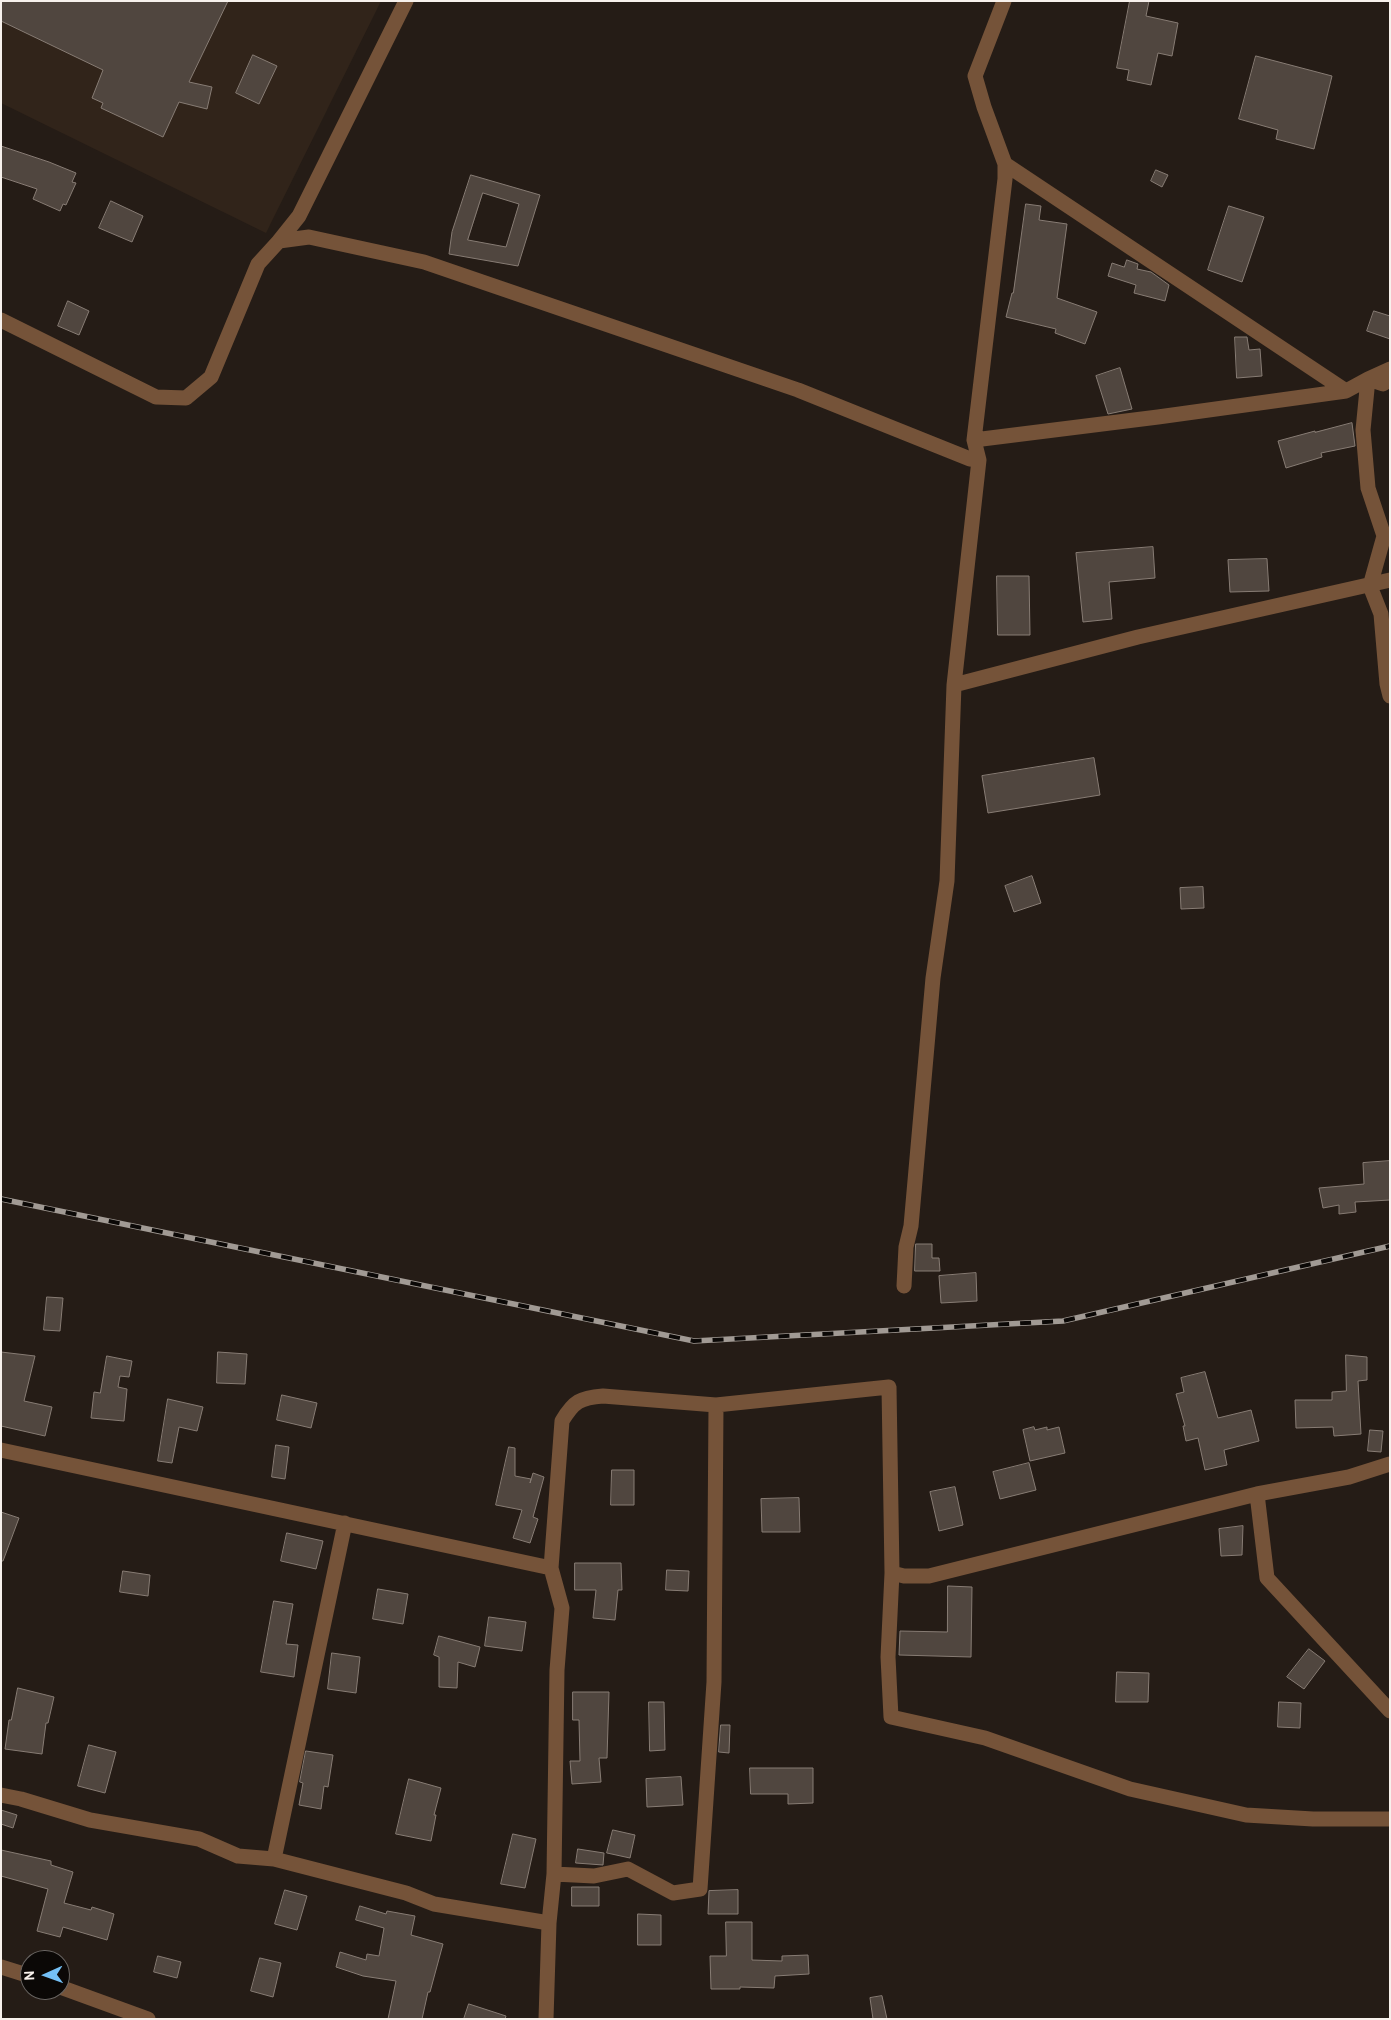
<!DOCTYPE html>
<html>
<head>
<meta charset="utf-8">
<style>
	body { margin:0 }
	#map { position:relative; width:1391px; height:2020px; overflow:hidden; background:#251c16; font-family:Overpass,sans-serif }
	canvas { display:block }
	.frame { position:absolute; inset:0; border:2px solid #f7f1ec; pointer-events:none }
	.north { position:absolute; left:20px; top:1950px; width:50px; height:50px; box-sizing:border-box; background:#0b0806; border:1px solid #696562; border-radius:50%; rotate:268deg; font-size:14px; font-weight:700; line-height:20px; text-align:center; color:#f7f1ec }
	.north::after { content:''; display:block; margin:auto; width:18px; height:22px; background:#74c0f6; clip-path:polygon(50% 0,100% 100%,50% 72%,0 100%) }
</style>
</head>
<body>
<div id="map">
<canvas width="1391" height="2020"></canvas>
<div class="frame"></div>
<div class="north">N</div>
</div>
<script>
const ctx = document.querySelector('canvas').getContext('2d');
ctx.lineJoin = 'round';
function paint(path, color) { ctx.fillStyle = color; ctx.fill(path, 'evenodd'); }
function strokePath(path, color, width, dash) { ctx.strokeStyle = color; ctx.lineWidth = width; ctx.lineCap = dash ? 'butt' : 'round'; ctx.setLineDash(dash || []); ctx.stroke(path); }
const built = new Path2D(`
	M1,1H381L266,233L1,103Z`);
const building = new Path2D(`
	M1,1H228L189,82L212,87L207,109L179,102L163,137L101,108L103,103L92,98L103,70L1,21Z
	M1130,1H1149L1146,16L1178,23L1172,56L1158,53L1151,85L1127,80L1129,70L1117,68Z
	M253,55L277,66L259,104L236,93Z
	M1256,56L1332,76L1314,149L1276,139L1278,130L1239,119Z
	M1,146L49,162L76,173L72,182L76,183L66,205L63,204L60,211L33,199L37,189L1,177Z
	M1156,170L1168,175L1162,187L1151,181Z
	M471,175L540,195L518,266L449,254L452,232ZM483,193L519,204L506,247L468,240Z
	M111,201L143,216L132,242L99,228Z
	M1026,204L1041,206L1039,220L1067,224L1057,298L1097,312L1085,344L1055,333L1056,329L1006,317L1012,293H1013Z
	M1229,206L1264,217L1242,282L1208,270Z
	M1127,260L1138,264L1137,269L1151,272L1169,285L1165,301L1134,293L1136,285L1108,276L1112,263L1124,267Z
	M68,301L89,311L79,335L58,326Z
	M1374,311L1390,316V339L1367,331Z
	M1235,337H1247L1249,350L1260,349L1262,376L1237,378Z
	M1120,368L1132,409L1108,414L1096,376Z
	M1352,423L1355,446L1321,453L1322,457L1286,468L1278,441L1315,431V432Z
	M1153,547L1155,578L1109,582L1112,619L1083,622L1076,553Z
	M1267,559L1269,591L1230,592L1228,560Z
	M997,576H1029L1030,635H998Z
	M1094,758L1100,795L988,813L982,776Z
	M1032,876L1041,903L1014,912L1005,886Z
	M1203,887L1204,908L1181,909L1180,888Z
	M1390,1161V1200L1355,1202L1356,1212L1339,1214V1205L1323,1208L1319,1188L1364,1184L1363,1163Z
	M916,1244H932V1258H939L940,1271H915Z
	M976,1273L977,1301L941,1303L939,1276Z
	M47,1297L63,1298L60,1331L44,1330Z
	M1,1352L35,1356L24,1401L52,1407L45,1436L1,1426Z
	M218,1352L247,1354L245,1384L217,1383Z
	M1346,1355L1367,1357V1380L1358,1381L1361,1434L1334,1436L1333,1427L1296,1428L1295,1400H1332V1392L1346,1391Z
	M107,1356L132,1361L129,1377L120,1376L118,1387L127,1389L124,1421L91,1418L94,1392L100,1393Z
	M1205,1372L1218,1418L1251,1410L1259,1441L1224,1450L1227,1465L1205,1470L1198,1438L1186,1441L1183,1426H1185L1176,1394L1184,1392L1181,1378Z
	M282,1395L317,1403L311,1428L277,1420Z
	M168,1399L203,1407L197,1431L179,1427L172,1463L158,1461Z
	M1034,1427L1035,1430L1047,1427V1430L1059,1427L1065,1453L1030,1461L1023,1430Z
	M1370,1430L1383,1431L1381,1452L1368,1451Z
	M276,1445L289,1447L285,1479L272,1477Z
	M509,1447L515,1448V1476L531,1479L530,1483L533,1473L544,1477L533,1517L538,1519L530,1543L513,1538L522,1510L496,1505Z
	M1029,1463L1036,1490L1000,1499L993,1472Z
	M612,1470H634V1505H611Z
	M955,1487L963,1525L939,1531L930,1492Z
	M799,1498L800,1532H762L761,1499Z
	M1,1512L19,1518L3,1561H1Z
	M1243,1526L1242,1555L1221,1556L1219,1529Z
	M287,1533L323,1541L316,1569L281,1561Z
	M575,1563H621L622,1590H618L615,1620L593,1618L596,1590H575Z
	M667,1570L689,1571L688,1591L666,1590Z
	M123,1571L150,1575L148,1596L120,1592Z
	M948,1586L972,1587L971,1657L899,1655L900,1631L947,1632Z
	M378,1589L408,1594L403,1624L373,1619Z
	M274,1601L293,1604L286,1644L298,1645L294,1677L261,1672Z
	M489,1617L526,1622L522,1651L485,1646Z
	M439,1636L480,1647L475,1667L458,1662L457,1688L439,1687V1657L434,1655Z
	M1309,1649L1325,1661L1304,1689L1287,1677Z
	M332,1653L360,1657L356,1693L328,1689Z
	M1117,1672L1149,1673L1148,1702H1116Z
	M18,1688L54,1697L48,1723H46L42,1754L5,1749L9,1720H11Z
	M573,1692H609L607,1758H599L601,1782L572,1784L570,1761H580L579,1720H573Z
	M649,1702H664L665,1750L650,1751Z
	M1279,1702L1301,1703L1300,1728L1278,1727Z
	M721,1725H730L729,1753L719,1752Z
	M89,1745L116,1752L105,1793L78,1786Z
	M306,1751L333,1755L328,1787L324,1786L321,1809L299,1805L303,1783L300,1782Z
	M750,1768H813V1803L788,1804V1794H751Z
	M681,1777L683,1805L647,1807L646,1779Z
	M409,1779L441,1788L434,1815H436L431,1841L396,1834Z
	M1,1810L17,1815L13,1828L1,1824Z
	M613,1830L635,1835L630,1858L607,1853Z
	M513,1834L536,1839L525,1888L501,1884Z
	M578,1849L604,1853L603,1865L576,1863Z
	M1,1850L51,1861V1865L73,1872L64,1903L91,1910L92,1907L114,1914L107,1940L63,1927L60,1937L37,1931L48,1889L1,1876Z
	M572,1887H599V1906H572Z
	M285,1890L307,1896L297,1930L275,1924Z
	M738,1890V1914H708L709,1891Z
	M360,1906L386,1914L387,1911L415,1916L411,1935L443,1944L430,1992H428L422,2019H388L396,1981L363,1976L336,1967L340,1952L366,1960L367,1954L379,1956L384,1928L356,1920Z
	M638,1914L661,1915V1945H638Z
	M726,1922H752V1960L782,1961V1956L808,1955L809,1974L775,1976L774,1988L740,1987V1989H711L710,1956H726Z
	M158,1956L181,1962L177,1978L154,1972Z
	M260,1958L281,1963L273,1997L251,1991Z
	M882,1996L887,2019H873L870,1998Z
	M469,2004L506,2016L505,2019H464Z`);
const street = new Path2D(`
	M1005,164L1346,391
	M279,241L299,216L406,1
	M1,320L156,397L186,398L211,377L258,264L279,241L309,237L424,262L798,390L970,459L979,460L974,440L1158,417L1346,391L1368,379L1383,384L1390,379
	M1390,369L1368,379L1363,430L1368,488L1384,536L1370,586L1381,614L1387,684L1390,696
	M974,440L1005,179V164L984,107L975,76L1004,1
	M954,685L1138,637L1390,580
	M904,1286L906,1247L911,1226L933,978L947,881L954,685L979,460
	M1,1450L551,1568
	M1257,1494L1267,1578L1390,1711
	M892,1573L904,1576H929L1257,1494L1349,1477L1390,1464
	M1,1795L21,1799L90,1820L199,1839L238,1856L274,1859L406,1893L434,1904L549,1923
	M274,1859L345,1523
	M554,1874L594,1876L628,1869L673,1893L700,1889L714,1682L716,1405
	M1,1967L30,1976
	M60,1987L148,2019
	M546,2019L549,1923L554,1874L557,1670L562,1608L551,1568L562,1421C574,1401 580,1398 603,1396L716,1405L889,1387L892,1573L888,1657L891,1717L985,1738L1130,1789L1246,1815L1313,1819H1390`);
const rail = new Path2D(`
	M1,1199L694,1341L1063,1321L1390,1246`);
paint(built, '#31241a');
paint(building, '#50463f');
strokePath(building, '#877c74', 1);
strokePath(street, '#755339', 15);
strokePath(rail, '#a19a94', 5.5);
strokePath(rail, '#0b0806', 4, [11]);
</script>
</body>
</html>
